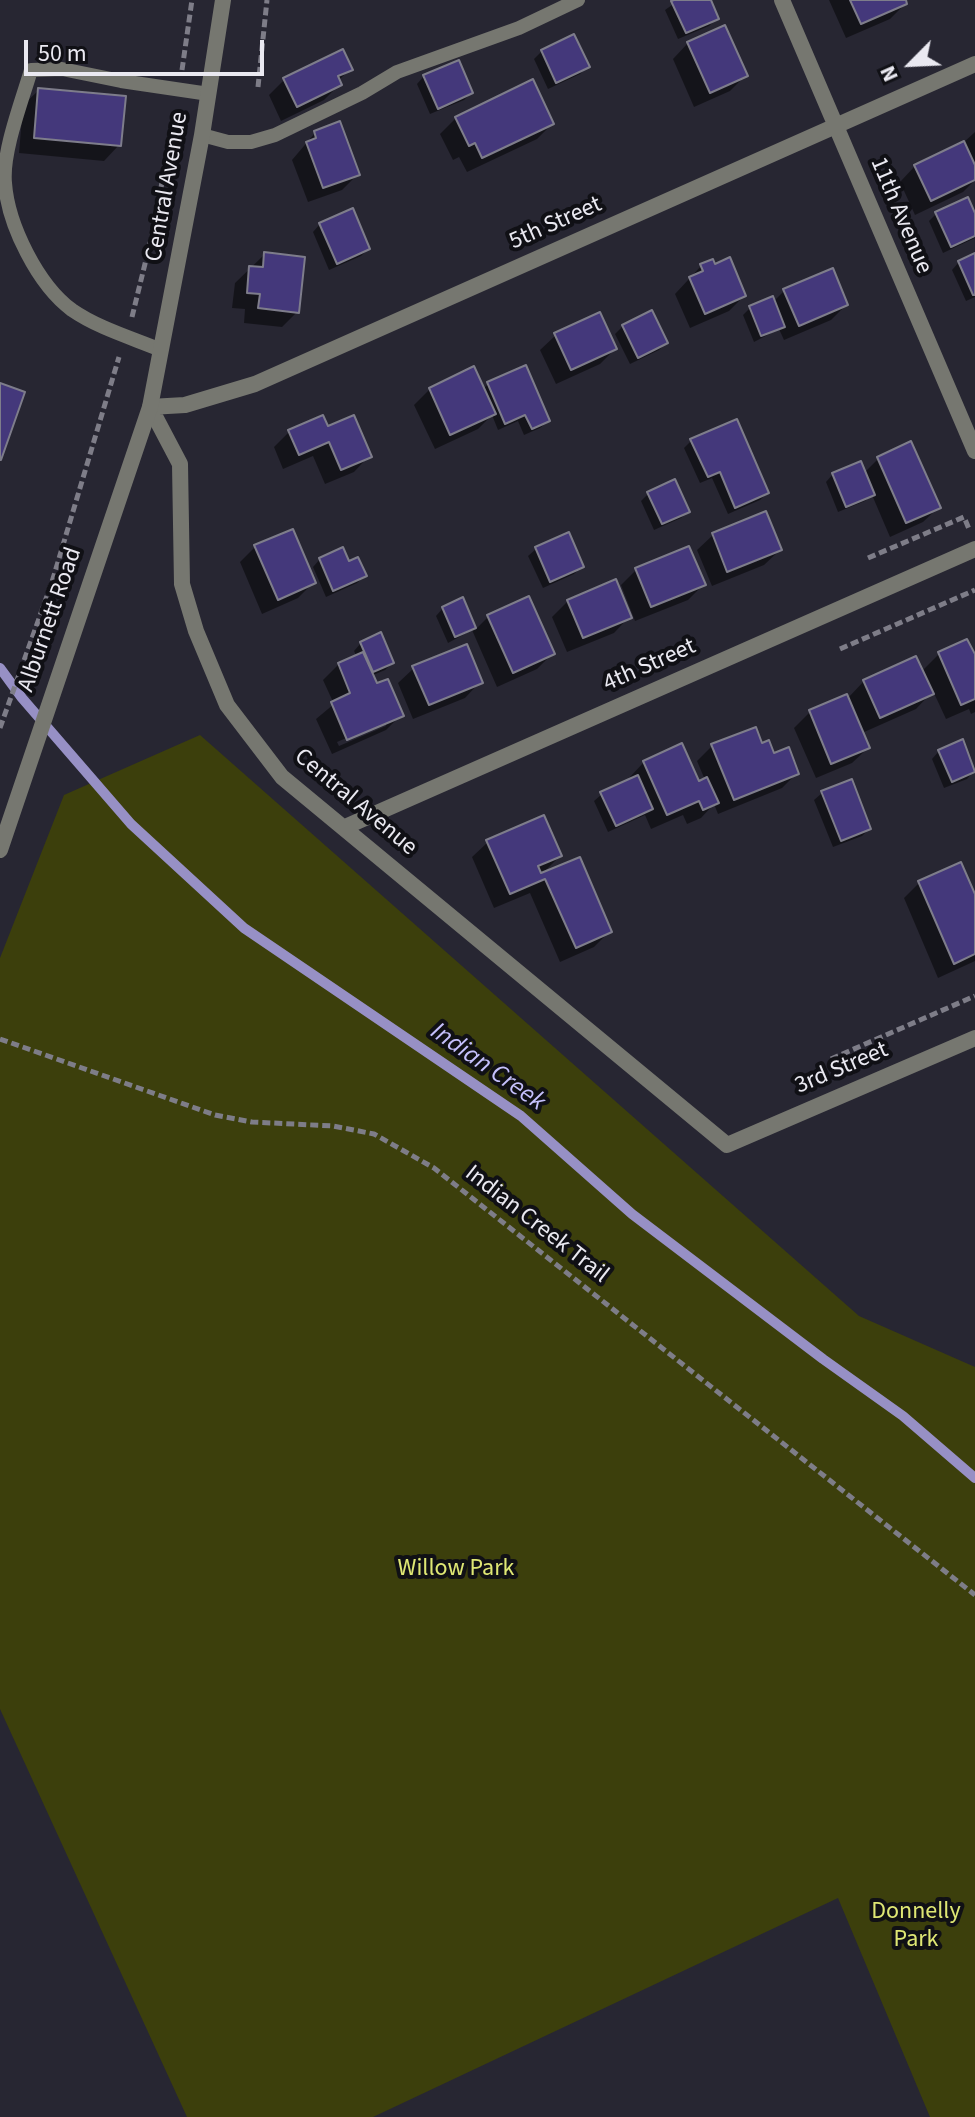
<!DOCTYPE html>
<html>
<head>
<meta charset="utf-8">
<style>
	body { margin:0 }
	#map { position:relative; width:975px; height:2117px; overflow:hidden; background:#272632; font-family:"Source Sans 3",sans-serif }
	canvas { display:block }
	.north { position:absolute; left:871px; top:24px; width:80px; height:80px; -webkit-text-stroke:6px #101015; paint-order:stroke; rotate:246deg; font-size:22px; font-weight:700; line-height:32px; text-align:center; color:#eae9f1 }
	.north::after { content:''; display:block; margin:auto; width:28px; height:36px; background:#eae9f1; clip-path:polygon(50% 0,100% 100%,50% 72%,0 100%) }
	.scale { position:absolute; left:24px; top:40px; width:240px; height:36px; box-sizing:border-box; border:4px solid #eae9f1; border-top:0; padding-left:10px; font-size:24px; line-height:28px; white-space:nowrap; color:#eae9f1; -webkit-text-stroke:6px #101015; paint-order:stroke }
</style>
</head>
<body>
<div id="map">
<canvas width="975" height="2117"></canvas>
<div class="north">N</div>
<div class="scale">50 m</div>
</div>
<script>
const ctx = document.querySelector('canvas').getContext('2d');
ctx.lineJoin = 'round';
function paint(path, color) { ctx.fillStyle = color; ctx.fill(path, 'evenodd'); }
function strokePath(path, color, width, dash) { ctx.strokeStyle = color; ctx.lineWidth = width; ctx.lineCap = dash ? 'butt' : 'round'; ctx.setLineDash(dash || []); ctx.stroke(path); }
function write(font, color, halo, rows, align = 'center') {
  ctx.font = font + ' "Source Sans 3",sans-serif'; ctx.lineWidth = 8; ctx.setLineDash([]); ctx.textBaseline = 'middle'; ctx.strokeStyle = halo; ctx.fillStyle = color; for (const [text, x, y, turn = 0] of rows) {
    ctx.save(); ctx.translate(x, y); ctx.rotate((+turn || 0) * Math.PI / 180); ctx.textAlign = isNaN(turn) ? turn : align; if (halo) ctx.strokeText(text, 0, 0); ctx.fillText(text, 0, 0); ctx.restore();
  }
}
const green = new Path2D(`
	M200,735L859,1316L975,1367V2117H930L838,1898L373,2117H187L0,1709V958L64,795Z`);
const shadow = new Path2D(`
	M679,0H708L716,19L709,26L678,39L665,10Z
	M829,0H904L905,4L890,19L846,38Z
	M688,43L746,75L730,91L694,107L673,59Z
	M542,51L587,67L580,74L548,89L534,59Z
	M342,52L350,69L338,81L340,84L324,100L281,121L269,95L284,80Z
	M424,76L471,93L464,100L430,114L417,84Z
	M39,90L119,145L104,161L19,153L23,105Z
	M456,118L552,124L537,139L467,172L459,157L453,160L440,134Z
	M975,132V180L963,192L915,215L900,182L915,166L963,143Z
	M315,133L357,175L342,190L308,202L292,160Z
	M936,214L975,218V238L943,253L929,221Z
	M320,224L368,249L361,256L329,270L313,232Z
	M265,254L297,312L282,327L244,323L245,309L232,308L235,283Z
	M975,255V297L966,301L952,270L959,262Z
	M701,266L744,296L729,311L690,328L675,294Z
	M784,291L846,305L831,320L784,340L779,329L754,342L743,315L750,308L773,302Z
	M623,326L666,343L659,350L630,364L615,334Z
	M556,335L615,349L600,364L556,384L540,350Z
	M488,384L548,421L540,428L524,435L518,421L498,430L492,415L478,429L435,449L414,405L430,389H483Z
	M327,428L369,456L354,472L325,484L313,456L283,469L274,447L289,432Z
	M692,440L767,493L760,500L728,514L712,478L700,483L684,448Z
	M910,444L939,507L923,522L890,537L872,495L865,501L838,512L826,482L833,474L864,473L878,459Z
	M648,494L688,511L681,518L654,530L641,501Z
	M765,514L780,550L764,565L712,586L697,550L713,535Z
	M568,535L582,566L574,574L543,588L528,556L536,549Z
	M255,547L314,582L298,598L262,614L240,562Z
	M320,559L348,564L364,576L357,583L326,597L313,567Z
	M636,570L703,585L688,600L635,621L621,585Z
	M462,600L475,630L488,617L552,654L537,669L497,687L472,630L448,643L436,616L443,608Z
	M568,601L629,617L614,633L567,652L552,617Z
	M361,643L392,663L385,670L371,676L401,715L386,730L332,754L316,719L334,704L323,680L339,664L357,657L354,651ZM386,721V726L339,746L337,742Z
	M939,654L975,656V712L971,714L969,709L946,719L933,691L916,709L862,733L868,748L852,763L816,778L794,728L810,712L846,696L847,699L864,681L921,672Z
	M414,668L480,682L465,698L413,719L398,683Z
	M761,745L797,773L782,788L718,814L714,804L701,818L687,824L683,815L651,829L645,815L608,832L594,801L602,794L630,781L629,778L644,762L698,783L705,780L697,761L712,746Z
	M939,751L974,771L967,779L944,788L932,759Z
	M851,781L869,829L862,836L833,847L814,800L822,793Z
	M488,842L560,856L540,876L579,859L610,931L594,947L560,962L530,893L494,908L472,857Z
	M919,883L975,899V961L938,978L904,898Z`);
const stream = new Path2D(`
	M0,668L22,698L131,824L244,928L521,1116L632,1214L823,1359L903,1416L975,1478`);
const building = new Path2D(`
	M674,0H711L719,19L686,33L671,1Z
	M850,0H906L907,4L861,24Z
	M725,25L748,76L710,93L687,42Z
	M574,34L590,67L556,83L541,50Z
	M343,49L353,70L338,76L342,85L297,107L283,78Z
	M459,60L473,93L438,109L423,75Z
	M533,79L554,124L482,158L475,143L469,146L455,117Z
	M38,88L126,96L121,146L34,138Z
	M340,121L360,175L323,188L306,142L316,138L314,131Z
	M964,141L975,165V180L931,201L914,165Z
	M968,197L975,213V236L951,247L935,212Z
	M353,208L370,249L337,264L319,223Z
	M264,252L305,257L299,313L258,308L260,294L247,293L249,266L263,267Z
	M975,253V295H973L958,261Z
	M730,257L746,296L705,314L689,277L703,271L700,264L713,259L715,264Z
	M833,268L848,305L799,326L783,289Z
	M773,296L785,327L761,336L749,306Z
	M652,310L668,343L638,358L622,325Z
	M600,312L617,349L571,370L554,333Z
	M526,365L550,421L532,429L525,415L505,424L487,382Z
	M474,366L496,414L450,435L429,388Z
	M0,383L25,392L1,460H0Z
	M323,415L328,426L354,415L372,457L341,470L329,442L299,455L288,430Z
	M737,419L769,493L735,508L720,472L708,477L690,439Z
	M911,441L941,508L906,523L877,457Z
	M861,461L875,495L846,507L832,473Z
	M675,479L690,512L662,524L647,492Z
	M766,511L782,550L727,572L712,533Z
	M293,529L316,583L278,600L254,545Z
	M569,532L584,567L550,582L535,547Z
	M689,546L706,585L651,607L635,568Z
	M343,547L349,561L358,557L367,576L333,591L319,558Z
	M616,579L632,618L583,638L567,600Z
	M529,596L555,654L513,673L487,615Z
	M463,597L476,628L455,637L442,607Z
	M381,632L394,663L373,672L360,642Z
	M967,639L975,654V699L961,705L938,652Z
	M467,644L483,683L429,705L412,666Z
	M363,652L377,683L388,679L404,716L347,740L331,702L350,693L338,663Z
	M916,656L934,694L880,718L863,680Z
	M847,694L870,748L831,764L809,710Z
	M756,727L762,743L769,740L774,753L789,747L799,774L734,800L711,744Z
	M963,739L975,772L952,782L938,750Z
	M682,743L699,781L707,777L719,803L703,810L699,801L667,815L643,761Z
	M638,775L653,809L616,826L600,792Z
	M852,779L871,829L841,841L821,791Z
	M544,815L562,856L538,866L541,873L580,857L612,932L576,948L545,879L510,894L486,840Z
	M961,862L975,894V954L954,964L918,881Z`);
const path = new Path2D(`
	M182,70L192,0
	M258,87L267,0
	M132,317L153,231L175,112
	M868,558L964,517L969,529
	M840,649L975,590
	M0,728L52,582L119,357
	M0,1039L215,1115L252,1122L333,1126L374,1134L434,1168L975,1595
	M831,1059L975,996`);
const service = new Path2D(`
	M202,135L228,142H251L275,135L362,93L397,72L519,28L578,0
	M161,350C132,338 98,328 72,310C38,285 8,225 5,183C2,152 22,101 31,70L62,69L121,81L209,94`);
const minor = new Path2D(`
	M782,0L975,451
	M975,64L255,384L185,405L150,407L180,464L182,584L196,631L227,705L282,777L727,1145L975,1038
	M345,827L975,549`);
const tertiary = new Path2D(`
	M0,850L150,407L202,135L223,0`);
const streetNames = [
	["Central Avenue",168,187,-80],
	["11th Avenue",900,216,67],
	["5th Street",556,224,-24],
	["Alburnett Road",51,620,-71],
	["4th Street",650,666,-24],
	["Central Avenue",355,803,40],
	["3rd Street",842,1069,-23],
	["Indian Creek Trail",536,1225,38]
];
const parkNames = [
	["Willow Park",456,1570],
	["Donnelly",916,1913],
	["Park",916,1941]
];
const waterNames = [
	["Indian Creek",487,1068,35]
];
paint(green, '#3c3f0c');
paint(shadow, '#0007');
strokePath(stream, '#9790c5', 10);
paint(building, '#44387b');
strokePath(building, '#7e7d8b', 2);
strokePath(path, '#7e7d88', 5, [8, 4]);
strokePath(service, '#767770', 14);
strokePath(minor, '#767770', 16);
strokePath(tertiary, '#767770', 16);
write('24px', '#eae9f1', '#101015', streetNames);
write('24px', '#dfe774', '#101015', parkNames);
write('italic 26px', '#c5c0fc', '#101015', waterNames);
</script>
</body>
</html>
